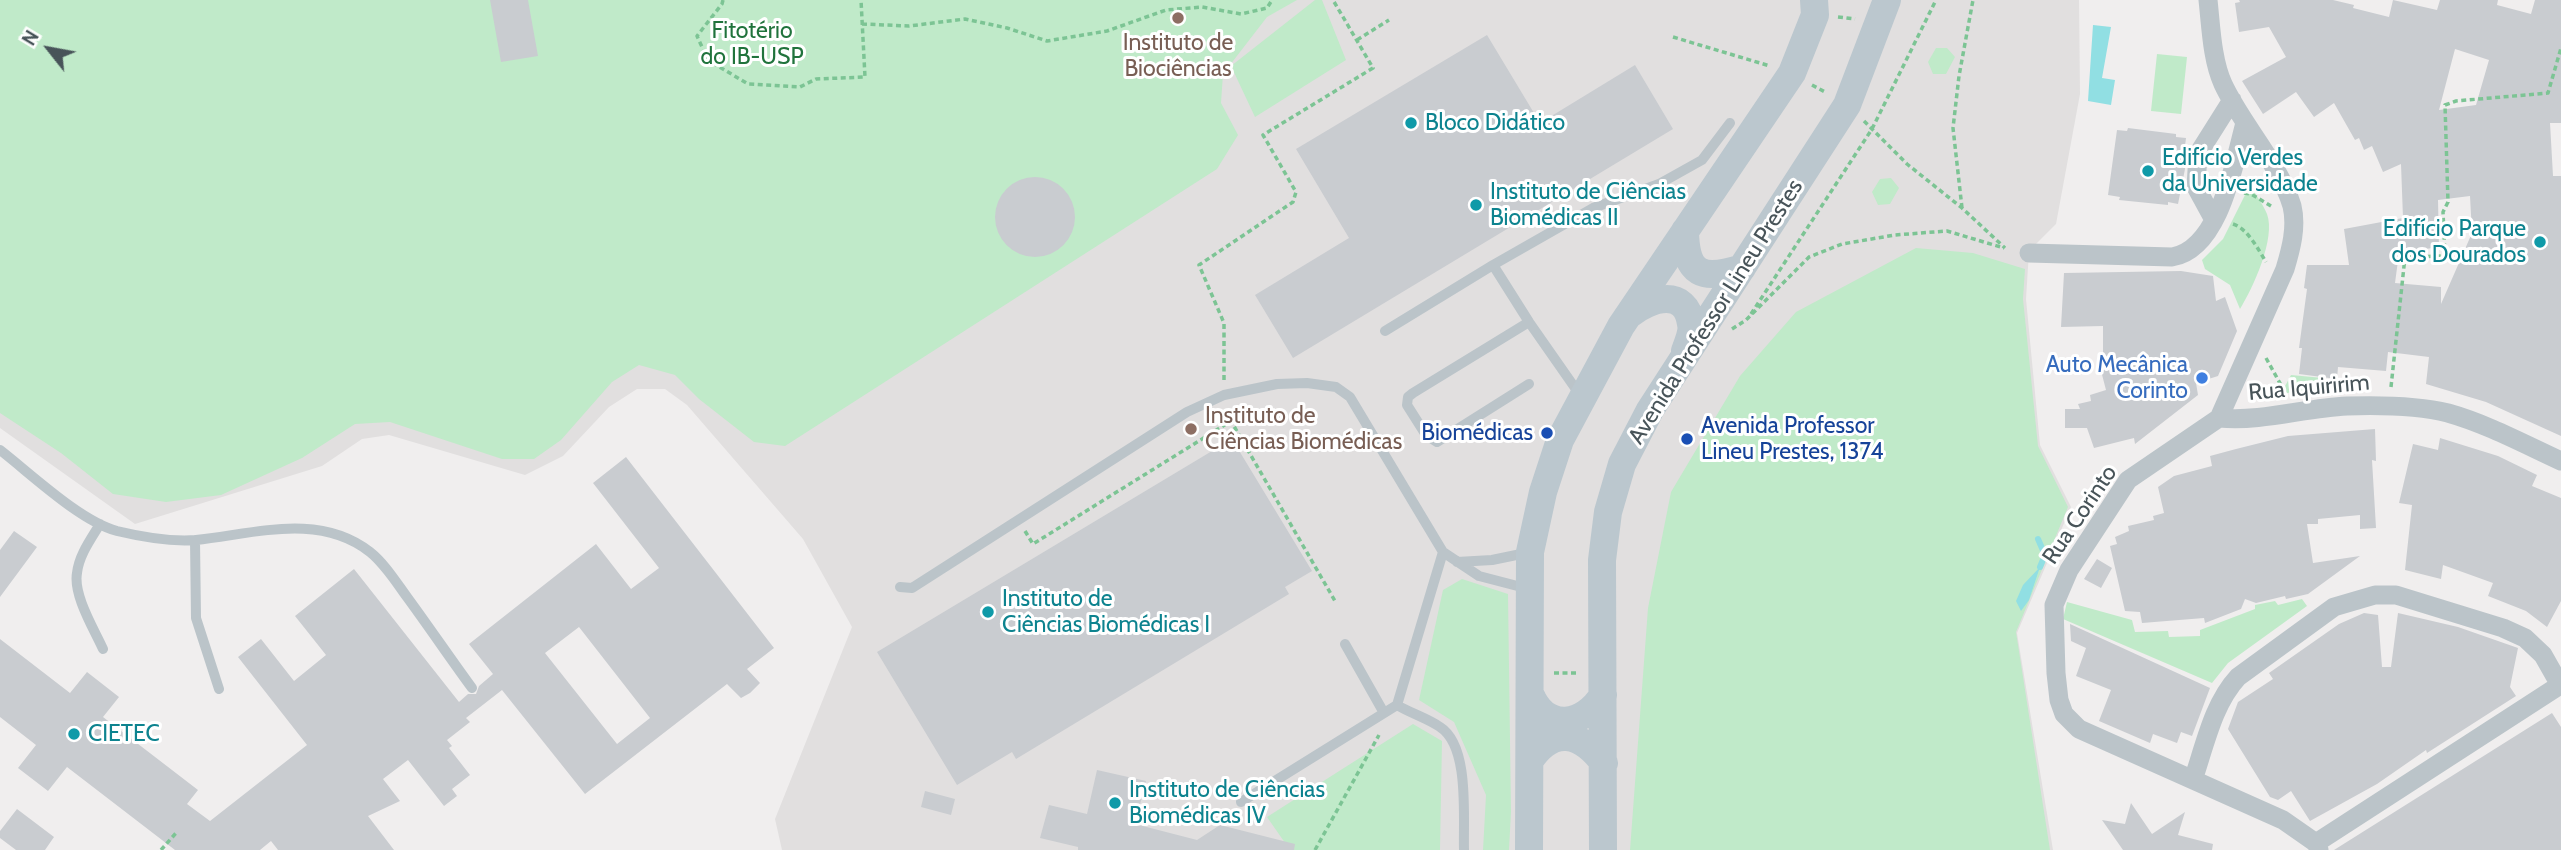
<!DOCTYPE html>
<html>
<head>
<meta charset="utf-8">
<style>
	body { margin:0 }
	#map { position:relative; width:2561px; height:850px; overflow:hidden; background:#f0eeee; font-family:Cabin,sans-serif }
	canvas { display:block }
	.north { position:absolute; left:14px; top:14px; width:70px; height:70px; -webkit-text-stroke:5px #fff; paint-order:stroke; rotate:301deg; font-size:19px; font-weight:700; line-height:28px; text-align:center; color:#485459 }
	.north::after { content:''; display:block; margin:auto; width:24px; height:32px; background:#485459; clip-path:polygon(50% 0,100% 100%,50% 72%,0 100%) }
</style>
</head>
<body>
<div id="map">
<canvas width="2561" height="850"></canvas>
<div class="north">N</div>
</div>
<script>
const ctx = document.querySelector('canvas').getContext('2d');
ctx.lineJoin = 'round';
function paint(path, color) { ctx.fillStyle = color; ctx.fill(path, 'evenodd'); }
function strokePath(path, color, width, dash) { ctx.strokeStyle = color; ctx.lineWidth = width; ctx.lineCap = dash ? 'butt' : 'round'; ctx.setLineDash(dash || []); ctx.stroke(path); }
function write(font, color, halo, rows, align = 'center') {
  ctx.font = font + ' Cabin,sans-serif'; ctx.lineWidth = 6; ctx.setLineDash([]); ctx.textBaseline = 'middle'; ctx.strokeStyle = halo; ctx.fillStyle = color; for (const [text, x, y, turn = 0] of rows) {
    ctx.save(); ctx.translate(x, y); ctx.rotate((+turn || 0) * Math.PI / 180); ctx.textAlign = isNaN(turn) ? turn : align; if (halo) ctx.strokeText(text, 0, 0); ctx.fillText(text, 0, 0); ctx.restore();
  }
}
const education = new Path2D(`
	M0,0H2079L2080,94L2056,224L2029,251L2026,299L2040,445L2071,507L2017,633L2053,850H782L775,819L852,627L803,539L687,405L665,389H637L609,407L563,456L525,475L389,435L362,439L322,466L135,524L0,428Z`);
const green = new Path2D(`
	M0,0H1297L1267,17L1223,74L1221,103L1238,135L1217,169L785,446L754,442L699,399L675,375L639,365L612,382L561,440L534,459H502L390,422L355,424L302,458L221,495L166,502L113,494L61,453L0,413Z
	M1315,0H1322L1346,60L1255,117L1231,66Z
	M1936,48H1947L1955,57L1946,74H1933L1928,62Z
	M2157,54L2187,57L2181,114L2151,111Z
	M1891,178L1899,188L1890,204L1878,205L1872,192L1880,179Z
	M2250,185C2255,194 2263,204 2267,214C2276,238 2253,288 2240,309L2230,285L2205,269L2202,260L2223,239Z
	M1916,248L1973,253L2025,269L2023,299L2038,446L2068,507L2016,632L2050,850H1630L1648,608L1671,492L1740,376L1796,312Z
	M2291,375L2323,378L2322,384L2309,390L2287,393L2284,388Z
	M1462,579L1508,594L1511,812L1509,850H1483L1486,795L1454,722L1419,700L1443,590Z
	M2302,599L2307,606L2228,663L2212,683L2063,619L2067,602L2132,620L2135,632L2168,631L2169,637L2200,636V630L2255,609V605L2275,601L2278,605Z
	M1413,724L1442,741L1440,850H1290L1267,817Z`);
const water = new Path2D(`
	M2093,25L2111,27L2102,78L2115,80L2111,105L2088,101Z
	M2040,567L2029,600L2021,611L2016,601L2023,585Z`);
const stream = new Path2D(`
	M2038,539L2045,555L2040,567`);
const building = new Path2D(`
	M490,0H528L538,56L501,62Z
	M2239,0H2333L2354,5L2353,8L2389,17L2393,0L2437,10L2440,0H2498L2497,5L2531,14L2535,0H2561V123H2550L2553,176H2561V436L2486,402L2426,384L2429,357L2388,352L2386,371L2338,367L2337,379L2299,374L2302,348H2299L2307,289L2304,288L2307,265H2349L2344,229L2403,218L2401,164L2383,172L2372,146L2364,150L2359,138L2355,140L2334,103L2314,117L2296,92L2263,114L2242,81L2286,57L2269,27L2239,32L2235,3L2240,2ZM2455,49L2489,60L2476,105L2439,110ZM2470,196L2472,233L2441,304V287L2395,283L2399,253L2439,247L2438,200Z
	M1487,35L1540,123L1635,65L1673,129L1293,358L1255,295L1349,238L1296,149Z
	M2128,128L2176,134V137L2186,138L2183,161H2185V169L2178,204L2168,202V205L2119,200L2120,197L2108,195L2117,130L2127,131Z
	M995 217a40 40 0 1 1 80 0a40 40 0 1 1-80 0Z
	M2181,271L2213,276L2216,301L2225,297L2237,331L2218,376L2196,383L2198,395L2135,444L2134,438L2094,448L2087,428H2065V409H2080L2078,404L2091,401L2090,395L2106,390L2099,363L2103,361V326L2061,327L2064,273Z
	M2375,429L2376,461L2372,460L2376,528L2360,529V515L2318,519V524H2307L2313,563L2360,556L2308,594L2286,599L2285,596L2256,603L2245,599L2241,609L2205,623L2204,618L2142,623L2140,612L2125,611L2110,546L2117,544L2115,537L2129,531L2128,526L2154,520L2153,516L2164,513L2158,487L2174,476L2212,466L2210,456L2236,449L2288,436Z
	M2440,438L2498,456L2537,475L2532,486L2561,498V601L2547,627L2526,611L2488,596L2493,583L2443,565L2441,579L2405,570L2412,505L2399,503L2413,444L2438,450Z
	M1232,439L1312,571L1285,587L1289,594L1016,759L1012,752L957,785L877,652Z
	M626,457L774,648L747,669L760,683L750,693L741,698L727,684L585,794L502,690L466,718L470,722L447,740L452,746L449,748L470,775L452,789L457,796L444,806L408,760L383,779L400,801L368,816L394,850H278L271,841L260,850H175L67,767L48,791L18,768L36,745L0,717V639L70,693L87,672L119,697L103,717L198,790L187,804L210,821L307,745L238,657L261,639L294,681L326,655L295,616L354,569L459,702L468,694H476L479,686L493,674L469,644L596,544L631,589L659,568L593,483ZM579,627L650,718L617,744L545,653Z
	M14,531L37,547L0,597V550Z
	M2097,559L2112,568L2101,588L2084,579Z
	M2364,613L2378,615L2382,667H2391L2398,613L2458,627L2518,648L2510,687L2516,696L2427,753L2426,750L2377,784L2310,821L2291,791L2278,800L2270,797L2228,729L2238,702L2273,679L2269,673L2339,624Z
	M2070,624L2210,688L2192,736L2181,732L2177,743L2153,734L2150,743L2099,721L2111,690L2076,676L2086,648L2071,641Z
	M2552,713L2561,727V850H2334Z
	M1097,770L1146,781L1135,824L1197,840L1220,825L1295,844L1294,850H1078V847L1040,838L1049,805L1087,814Z
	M925,791L955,799L951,815L921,807Z
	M2131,803L2152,834L2185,812L2178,835L2213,844L2212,850H2123L2102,820L2125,824Z
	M17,809L54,837L45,850H16L0,838V831Z`);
const path = new Path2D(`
	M723,0L722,4L697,36L708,60L748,84L800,87L816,79L865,77L861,0
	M1838,17L1855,19
	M862,24L909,26L965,19L1007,28L1047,41L1107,31L1166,10L1202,7L1241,14L1267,8L1272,0
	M1673,37L1770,66
	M1357,40L1389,20
	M1812,85L1827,93
	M1864,121L1907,164L1962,208L2005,248
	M2244,193L2251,194L2271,206
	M1962,208L1953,128L1959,76L1973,0
	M2233,224C2248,229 2258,249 2266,262
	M1751,314L1872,129L1936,0
	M1732,329L1746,320L1809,257L1842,244L1895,235L1947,231L2004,248
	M2266,358L2286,394
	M1224,380V323L1199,265L1293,202L1296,192L1263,135L1373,68L1333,0
	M2391,387L2405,257L2445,256L2443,212L2448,202L2445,105L2456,101L2548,93L2561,48
	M1025,531L1033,544L1231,421L1335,601
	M1554,673H1578
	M161,850L176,833
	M1315,850L1379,735`);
const service = new Path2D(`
	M1493,265L1529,322L1580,395
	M1385,331L1493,265L1593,208L1659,184L1702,160L1730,123
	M1529,384L1437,442L1426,435L1407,405L1408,397L1413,393L1529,322
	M0,450C31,474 80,521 117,531C142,537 170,542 196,540C254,534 319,512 370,552C385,564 396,582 407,597C429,627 450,658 472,688
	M100,524C91,539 79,555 77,573C73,595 94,629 103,649
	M195,540L196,618L219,689
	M1457,562L1492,560L1526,553
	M900,587L912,588L1187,412L1224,395L1277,384L1307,383L1336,387L1350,397L1443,552L1479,576L1529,589
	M1345,644L1384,713
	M1397,705C1410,713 1427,718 1440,727C1470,746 1463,817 1464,850
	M1241,802L1397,705L1443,552`);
const minor = new Path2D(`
	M2208,0C2211,27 2212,60 2223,84C2242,125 2279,163 2292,206C2297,227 2291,249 2285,269L2219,418L2128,480L2069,570L2054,605L2056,673L2059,700L2064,714L2079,729L2283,820L2316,843L2319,850
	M2214,220L2196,187L2198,154L2232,100
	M2029,253L2172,257C2220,249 2234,163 2245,123
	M2219,418C2263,422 2304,408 2347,406C2379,405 2416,405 2448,413C2487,424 2524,444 2561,461
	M2193,780C2205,745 2213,704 2238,677L2334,607L2375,595H2396L2503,628L2525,638L2543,655L2560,685L2316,843`);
const secondary = new Path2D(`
	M1685,231C1686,275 1702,281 1742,268
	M1630,314C1650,298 1686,287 1691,324C1693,332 1688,342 1685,351
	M1531,696C1547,732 1584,726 1603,695
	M1530,760C1554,725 1581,733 1604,763
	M1529,850L1530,552L1543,492L1560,440L1621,326L1792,73L1815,15L1814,0
	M1603,850L1602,560L1608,512L1622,464L1650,410L1847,105L1887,0`);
const markers = [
	[1178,18,7,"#8d6e63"],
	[1411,123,7,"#0f9aa8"],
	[2148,171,7,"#0f9aa8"],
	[1476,205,7,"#0f9aa8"],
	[2540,242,7,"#0f9aa8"],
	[2202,378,7,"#3f7fe0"],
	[1191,429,7,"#8d6e63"],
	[1547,433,7,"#1a4fb4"],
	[1687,439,7,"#1a4fb4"],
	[988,612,7,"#0f9aa8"],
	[74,734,7,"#0f9aa8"],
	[1115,803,7,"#0f9aa8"]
];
const parkNames = [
	["Fitotério",752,31],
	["do IB-USP",752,57]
];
const educationNames = [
	["Instituto de",1178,43],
	["Biociências",1178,69],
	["Instituto de",1205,416,"left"],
	["Ciências Biomédicas",1205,442,"left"]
];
const cultureNames = [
	["Bloco Didático",1425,123],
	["Edifício Verdes",2162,158],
	["da Universidade",2162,184],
	["Instituto de Ciências",1490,192],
	["Biomédicas II",1490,218],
	["Edifício Parque",2526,229,"right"],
	["dos Dourados",2526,255,"right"],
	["Instituto de",1002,599],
	["Ciências Biomédicas I",1002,625],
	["CIETEC",88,734],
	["Instituto de Ciências",1129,790],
	["Biomédicas IV",1129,816]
];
const streetNames = [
	["Avenida Professor Lineu Prestes",1716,312,-58],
	["Rua Iquiririm",2309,388,-5],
	["Rua Corinto",2080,515,-56]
];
const shopNames = [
	["Auto Mecânica",2188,365],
	["Corinto",2188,391]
];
const transitNames = [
	["Avenida Professor",1701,426],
	["Lineu Prestes, 1374",1701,452],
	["Biomédicas",1533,433,"right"]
];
paint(education, '#e1dfdf');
paint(green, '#c0eac9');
paint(water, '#91dfe3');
strokePath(stream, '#91dfe3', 6);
paint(building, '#c9ccd0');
strokePath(path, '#7cc494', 3.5, [5, 3.5]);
strokePath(service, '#bbc4c9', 10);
strokePath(minor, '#bbc4c9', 19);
strokePath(secondary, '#bbc7ce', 28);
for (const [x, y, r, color] of markers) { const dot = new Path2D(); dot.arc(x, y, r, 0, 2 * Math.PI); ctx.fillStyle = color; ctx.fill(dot); strokePath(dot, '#fff', 2.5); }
write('23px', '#20733c', '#fff', parkNames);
write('23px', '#785e54', '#fff', educationNames);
write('23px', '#0d838f', '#fff', cultureNames, 'left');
write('23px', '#485459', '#fff', streetNames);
write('23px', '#366cbe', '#fff', shopNames, 'right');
write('23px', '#164399', '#fff', transitNames, 'left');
</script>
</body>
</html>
